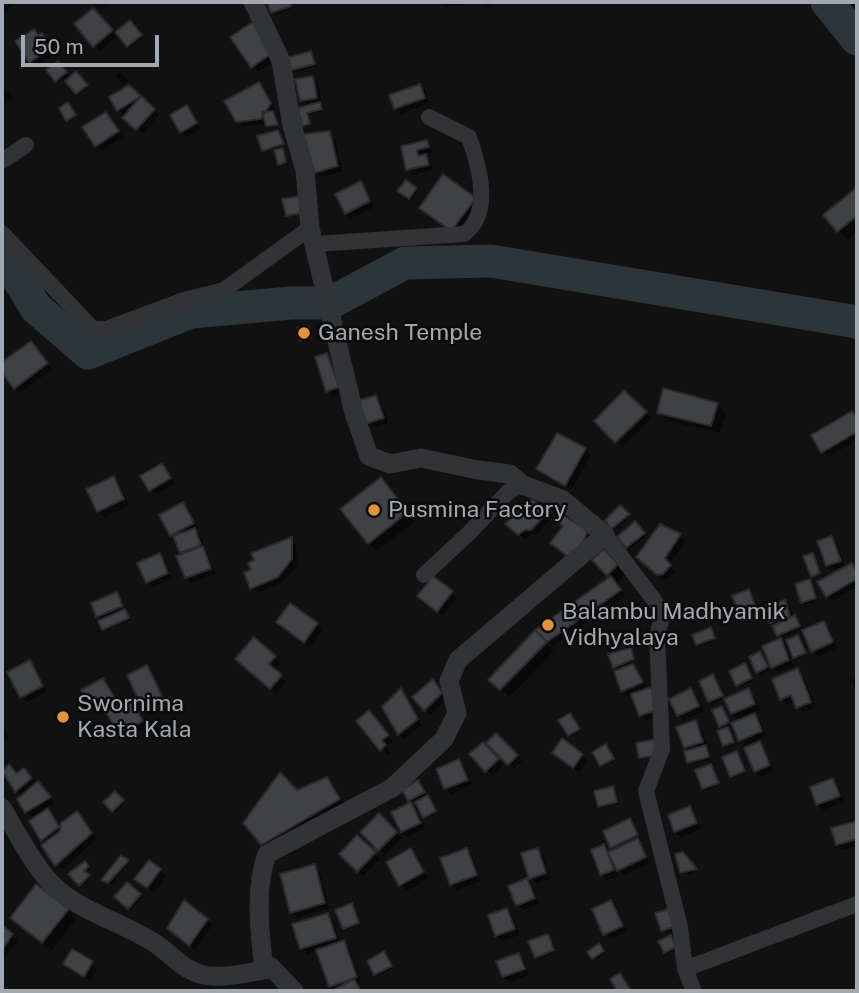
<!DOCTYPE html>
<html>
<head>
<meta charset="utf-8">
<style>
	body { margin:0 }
	#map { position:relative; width:859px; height:993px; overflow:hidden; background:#111112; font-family:"Public Sans",sans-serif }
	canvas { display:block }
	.frame { position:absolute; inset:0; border:4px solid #a3a9b2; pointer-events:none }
	.scale { position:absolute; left:21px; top:35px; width:138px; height:32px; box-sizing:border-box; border:4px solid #a3a9b2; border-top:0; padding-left:9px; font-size:21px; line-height:24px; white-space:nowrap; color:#a3a9b2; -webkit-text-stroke:5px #0c0c0d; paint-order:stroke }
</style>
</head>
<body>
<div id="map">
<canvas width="859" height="993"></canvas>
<div class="frame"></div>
<div class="scale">50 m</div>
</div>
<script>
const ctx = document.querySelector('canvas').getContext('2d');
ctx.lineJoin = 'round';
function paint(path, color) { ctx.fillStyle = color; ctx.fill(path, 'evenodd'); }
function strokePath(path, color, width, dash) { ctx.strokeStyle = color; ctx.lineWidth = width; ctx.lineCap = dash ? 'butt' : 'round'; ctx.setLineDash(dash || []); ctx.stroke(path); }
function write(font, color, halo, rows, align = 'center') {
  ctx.font = font + ' "Public Sans",sans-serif'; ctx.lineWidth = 5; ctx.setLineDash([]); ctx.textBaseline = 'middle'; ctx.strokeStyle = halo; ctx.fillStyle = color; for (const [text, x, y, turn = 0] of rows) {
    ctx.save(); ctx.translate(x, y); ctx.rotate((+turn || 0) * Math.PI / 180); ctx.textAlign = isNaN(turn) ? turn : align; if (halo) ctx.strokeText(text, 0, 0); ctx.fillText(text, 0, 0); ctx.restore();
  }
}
const shadow = new Path2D(`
	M2,2H18L2,13Z
	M93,2H110L100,10Z
	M269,2H290L292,8L275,15Z
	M439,2H466L467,4L445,7Z
	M483,2H493L488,7Z
	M99,15L115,34L130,22L142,38L130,48L119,34L100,51L77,24Z
	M41,35L55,54L36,67L30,62Z
	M233,38L279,57L258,72Z
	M310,53L316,66L293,73L291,70Z
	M58,63L68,75L59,83L49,71Z
	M120,72L128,81L123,85L115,75Z
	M76,74L88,88L79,95L68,81Z
	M312,77L318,83L322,103H319L323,111L308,115L311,126L306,127L304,125L308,107L302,100Z
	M259,84L275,109L273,113L279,126L270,127L267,124L243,126L237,121Z
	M2,85L13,97L2,107Z
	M420,86L425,91L429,103L401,114L396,108Z
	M129,87L159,115L142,134L119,110Z
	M186,107L201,129L187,137L182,132Z
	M106,114L123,137L101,151L96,146Z
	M278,132L285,146L280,148L284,152L287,164L282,166L275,149L266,152L263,150Z
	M329,133L335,139L342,171L321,177L315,172Z
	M426,142L433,152L424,154L431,162L433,170L413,175L408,169L403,148Z
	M444,177L483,207L460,238L421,208Z
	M360,183L366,189L374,207L351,218L346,213Z
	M416,189L418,191L412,200L402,193Z
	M857,190V231L847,240L825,215Z
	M308,328L312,340L303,342L301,340Z
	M30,343L52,369L20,393L2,370V365Z
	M327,355L332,360L343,393L333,396L328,391Z
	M624,393L651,418L622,447L597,421Z
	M376,397L381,402L388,423L372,428L366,423Z
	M717,405L726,413L720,433L668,421L659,413Z
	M852,413L857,418V440L828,457L823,452Z
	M557,435L585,449L591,455L571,490L538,469Z
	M162,465L175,484L156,495L151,490Z
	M113,478L119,483L129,505L104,517L98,511Z
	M389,488L416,521L377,551L369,543Z
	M533,501L553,517L536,535L531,534L525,539L512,529Z
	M183,504L198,528L195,530L200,535L215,574L192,583L186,577L182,555L176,539L171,534Z
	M620,508L630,517L615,530L607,520Z
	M635,523L646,536L630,549L620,537Z
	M660,526L680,536L685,541L669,565L675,571L668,579H664L644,562Z
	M832,538L837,543L845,566L833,570L827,565Z
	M291,539L296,544L297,565L283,582L257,593L252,588L253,570Z
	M604,551L625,574L616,583L625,596L553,646L545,637L542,640L554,651L509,697L491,680L535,632L541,638L543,635L538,630L611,578L594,560Z
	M159,555L165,561L172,578L153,587L147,582Z
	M852,565L857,571V587L833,601L827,596Z
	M434,578L457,598L443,616L425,601Z
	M809,581L817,601L805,605L797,585Z
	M117,594L122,600L130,620L105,631L103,621L98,616Z
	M751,594L756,607L742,613L740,611Z
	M784,602L790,607L793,618L797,620L801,629L780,638L770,622Z
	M824,623L829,628L837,648L818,656L812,651Z
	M317,624L322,630L310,647L283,627Z
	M711,630L716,640L700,646L698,644Z
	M798,637L807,655L797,659L795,657Z
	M254,639L280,663L274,670L286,682L277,693L243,664Z
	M780,640L786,646L793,666L778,672L772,667Z
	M630,649L635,661L618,668L619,671L633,666L638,671L662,715L646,720L640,715L633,694L628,696L623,691L619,671L615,667Z
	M762,655L769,670L760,674L758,672Z
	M30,662L35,668L47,692L27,702L22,697Z
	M747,667L753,681L740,687L737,685Z
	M147,668L152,673L168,706L150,715L145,709L129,676Z
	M797,671L803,676L816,707L803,712L795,701L787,704L782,699Z
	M857,677V692L851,680Z
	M715,679L724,699L712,704L701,681Z
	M103,680L118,703L98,714L83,691Z
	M433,682L446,700L430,715L425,709Z
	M748,690L754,696L760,710L752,713L760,721L767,736L746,745L740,740V721L732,714Z
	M401,691L422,725L404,739L399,734Z
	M691,691L696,696L704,711L684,720L678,715Z
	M130,700L147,727L126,739L120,734Z
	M724,711L730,725L725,727L730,731L735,745L726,748L724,745V730L720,726Z
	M572,717L580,731L571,737L560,721Z
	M374,718L393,741L386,746L390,752L387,755L382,749Z
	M695,722L701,728L711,759L691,764L689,762V751L685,747Z
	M2,723L8,738L2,740Z
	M496,736L522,761L514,769L493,747L491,749L503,765L492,776L472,754L486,746Z
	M562,741L587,761L579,772L559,758Z
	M760,743L765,749L774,770L761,776L755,771Z
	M608,749L615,761L603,767L601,765Z
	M738,755L746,773L734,778L731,776Z
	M459,761L464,766L472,785L451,794L446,788Z
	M711,766L720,785L706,791L697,771Z
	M23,770L43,788L54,803L46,808L61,828L82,818L96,839L62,870L44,846L47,844L43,840V814L41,811L32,817L26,812L22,796L17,791V774Z
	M327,779L335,788L347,808L270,853L262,844L297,792Z
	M832,780L838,786L844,802L823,810L818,804Z
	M420,785L437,813L426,819L416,800L412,802L404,791Z
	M612,788L618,804L602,808L600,806Z
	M115,793L125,803L115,812L106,802Z
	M410,804L416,809L425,828L408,837L402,831Z
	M690,808L695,814L701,829L681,837L675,831Z
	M379,815L401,838L385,855L362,832Z
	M629,820L635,826L642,841L639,842L650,863L624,875L614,865L618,876L607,880L601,874L604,847L610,853L616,850L612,847Z
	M857,823V846L843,850L837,844Z
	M357,837L380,859L363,876L341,854Z
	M410,850L428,878L406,891L388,863Z
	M466,850L472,856L481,881L457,890L452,884Z
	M537,850L543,855L550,879L536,883L531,878Z
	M682,854L697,871L684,875L682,873Z
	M121,857L130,863L111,884L105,882Z
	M149,862L166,876L153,892L142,884Z
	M85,863L90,869L85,873L91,878L83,886L70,875Z
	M314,866L320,872L329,908L297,917L291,912Z
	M526,880L532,885L539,904L523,910L518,905Z
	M127,884L142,898L131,910L116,897Z
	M611,902L616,907L627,932L610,940L605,934Z
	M353,907L360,925L347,930L345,928Z
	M68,910L76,919L52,950L12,918Z
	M507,910L512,915L519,935L502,941L496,935Z
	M327,914L333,920L340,944L343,942L349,948L361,982L356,984L361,991H335L330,986L318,950L307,954L302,948Z
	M657,914L675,930L665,933Z
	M207,920L212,925L195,950L175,933Z
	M2,927L18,941L5,958L2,956Z
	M549,938L555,952L538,959L536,957Z
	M673,939L677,950L667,954L665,952Z
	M601,948L605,954L596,960L589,952Z
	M73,952L97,968L90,981L65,964Z
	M386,955L393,968L378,976L369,962Z
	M518,955L524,960L529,975L509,982L504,976Z`);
const river = new Path2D(`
	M827,2L857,39
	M2,252L36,308L88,353L191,312L291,303H330L405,263L491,261L857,322`);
const building = new Path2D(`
	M267,2H290L291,6L271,13Z
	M93,8L113,30L93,47L74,24Z
	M130,20L142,35L127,47L115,32Z
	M254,21L275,51L251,68L230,37Z
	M34,29L38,35L42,33L51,48L29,63L15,41Z
	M311,51L315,64L289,71L286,58Z
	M58,61L67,72L55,82L46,70Z
	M76,71L88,85L76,94L65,81Z
	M313,76L317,98L300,101L295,79Z
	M259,82L271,103L261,119L236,122L224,101Z
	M420,84L425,98L394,109L389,95Z
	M129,85L141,96L117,111L109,97Z
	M141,96L155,109L136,130L122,118Z
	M68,102L76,115L66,121L59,108Z
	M320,102L322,109L307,113L310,124L302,126L298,108Z
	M187,105L197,123L180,133L170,115Z
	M273,111L278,125L266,126L262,112Z
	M106,112L119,131L95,147L82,127Z
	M278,130L284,144L262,151L257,136Z
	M330,131L338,166L314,173L303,134Z
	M427,140L429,147L417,150L418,156L426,154L429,165L406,170L401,146Z
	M283,148L286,162L278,165L274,150Z
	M443,174L476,198L451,231L419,208Z
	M406,180L417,188L409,199L397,191Z
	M361,181L370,201L345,214L335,194Z
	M857,187V216L837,232L823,215Z
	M299,196L303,213L286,216L282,199Z
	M309,326L311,338L299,341L297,328Z
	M31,341L48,363L14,389L2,373V362Z
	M327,353L339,387L326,392L315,357Z
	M663,388L718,403L711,426L657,413Z
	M624,390L647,412L615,443L594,421Z
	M376,395L384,418L365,424L357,401Z
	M852,411L857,419V432L821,453L811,435Z
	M557,433L586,448L565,486L536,469Z
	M162,463L171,478L149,491L140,476Z
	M114,476L124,499L97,512L86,489Z
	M381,477L408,512L368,544L340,509Z
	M532,499L549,511L531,530H525L518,535L505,524Z
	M183,502L194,523L170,536L159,515Z
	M620,505L630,514L611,529L605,520Z
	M564,516L588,530L584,540L570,558L550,543L563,526L557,521Z
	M635,521L645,533L626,548L617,537Z
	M660,524L681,534L665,558L671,565L663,574L657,575L636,557Z
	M195,528L201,545L180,553L173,536Z
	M832,536L841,561L826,566L817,541Z
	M292,537V559L278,577L250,589L244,572L251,570L248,563L254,560L251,553Z
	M203,546L211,569L185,578L176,556Z
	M604,549L618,564L607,576L592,560Z
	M160,553L168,573L146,583L137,563Z
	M813,553L820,573L811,577L803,556Z
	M852,563L857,572V579L826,597L817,582Z
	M433,576L453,591L437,612L417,596Z
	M611,576L621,590L547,642L535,630Z
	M810,579L816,598L801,603L795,584Z
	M749,589L755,605L739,612L732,596Z
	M117,592L123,606L96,617L91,603Z
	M785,600L790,616L769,623L763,607Z
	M290,603L318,623L304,643L276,622Z
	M125,609L129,618L102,630L98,621Z
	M795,615L800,626L777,636L772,626Z
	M824,621L833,642L811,652L802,630Z
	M711,627L715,638L696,645L692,635Z
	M535,630L547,642L500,690L488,680Z
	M798,635L806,653L793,658L786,640Z
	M254,637L276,656L269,664L282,675L270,689L235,659Z
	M781,638L789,660L771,668L762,646Z
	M631,648L634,659L613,668L608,654Z
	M760,651L768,667L756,673L749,657Z
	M30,660L43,686L20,698L7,672Z
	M745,663L752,678L736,686L729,671Z
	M633,664L643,682L621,692L614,671Z
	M147,665L164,700L143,710L127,675Z
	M798,668L811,702L796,708L791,695L780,700L772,679Z
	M713,674L723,696L708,702L699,681Z
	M103,678L114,697L91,709L81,690Z
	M433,679L442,693L424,711L412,697Z
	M651,687L658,710L639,716L631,694Z
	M401,688L418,719L398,735L382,707Z
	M691,688L699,706L677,716L669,699Z
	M749,688L755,704L731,714L724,699Z
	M131,698L143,721L119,735L106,712Z
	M722,706L729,722L719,727L712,710Z
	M369,710L389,735L382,740L386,745L380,751L356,721Z
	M570,713L580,729L568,736L558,720Z
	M755,713L762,731L739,741L731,723Z
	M696,720L703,742L684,748L676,727Z
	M728,727L734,742L723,746L717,731Z
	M496,733L518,755L508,765L486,743Z
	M562,738L583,754L573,768L552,753Z
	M656,739L659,755L639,758L636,743Z
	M760,741L770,765L754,772L744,748Z
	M483,742L499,759L485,772L469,754Z
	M606,744L614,759L600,766L592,752Z
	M706,745L709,757L687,763L684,751Z
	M737,751L745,771L730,777L722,757Z
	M459,759L468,780L444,789L436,769Z
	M9,764L16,773L24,768L32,778L15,792L2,771Z
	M711,764L719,783L702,789L695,770Z
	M280,772L297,790L327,777L340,799L261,845L243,823Z
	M833,778L840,796L816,805L810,787Z
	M418,780L425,792L408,801L402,790Z
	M38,781L51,797L25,813L17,799Z
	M613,786L617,802L598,807L594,791Z
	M115,791L124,800L112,812L103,802Z
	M428,795L436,811L423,818L415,802Z
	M411,802L421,823L401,832L391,812Z
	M690,806L697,823L674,832L668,815Z
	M48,808L59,827L41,841L29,821Z
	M77,811L92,833L55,866L41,845L60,831L61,823Z
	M379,813L397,832L378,851L360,832Z
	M630,818L638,835L610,848L603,831Z
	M857,821V839L836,845L831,828Z
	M357,835L376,852L357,872L339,854Z
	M638,838L646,857L617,871L608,852Z
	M604,844L614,870L600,875L591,850Z
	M411,848L424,872L399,886L386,862Z
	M467,848L477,875L450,885L440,858Z
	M538,848L546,873L529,879L521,853Z
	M683,852L697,869L680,873L675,854Z
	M121,855L129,860L108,883L101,880Z
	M149,860L161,869L147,888L134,879Z
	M85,861L89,866L84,871L90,875L79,886L68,874Z
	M315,864L325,903L290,913L280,874Z
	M527,878L535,898L516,906L508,886Z
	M127,882L141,894L128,909L114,897Z
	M36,884L69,909L42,943L10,918Z
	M184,900L208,919L189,946L167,928Z
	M611,900L623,926L603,935L592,909Z
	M352,903L359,923L343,929L335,910Z
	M507,908L515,929L495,936L488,915Z
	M668,909L674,927L661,931L655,913Z
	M328,913L336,938L300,949L292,924Z
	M2,925L13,934L2,950Z
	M548,934L554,950L535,958L528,941Z
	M671,935L676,947L664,953L658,941Z
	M344,940L357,977L329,987L316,950Z
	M599,943L604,951L592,959L587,952Z
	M72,949L93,961L84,977L63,964Z
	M384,951L392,966L374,975L367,961Z
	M519,953L525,969L502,977L496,961Z
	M620,973L631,991H617L610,979Z
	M354,979L361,991H331Z`);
const minor = new Path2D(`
	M2,161L26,145
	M2,233L93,329H106L184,300L224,290L310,228
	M315,244L464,234C493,213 479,166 469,137L429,117
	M605,535L654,600L663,614L657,636L662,749L646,791L680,927L685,969L694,991
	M424,575L469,533L509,491L523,485
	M685,969L857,904`);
const tertiary = new Path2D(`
	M253,2L281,61L292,125L305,170L310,228L354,413L369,456L390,464L421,458L478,470L510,474L523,485L563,500L605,535L458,660L449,681L457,713L444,739L392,788L267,854C254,889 260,934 264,970
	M2,808C17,832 30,860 49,881C76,911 123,922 156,944C170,953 182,969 200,974C219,980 245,973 264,970L271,967L294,991`);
const markers = [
	[304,333,7,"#e39438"],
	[374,510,7,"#e39438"],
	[548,625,7,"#e39438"],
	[63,717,7,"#e39438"]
];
const poiNames = [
	["Ganesh Temple",318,333],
	["Pusmina Factory",388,510],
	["Balambu Madhyamik",562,612],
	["Vidhyalaya",562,638],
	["Swornima",77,704],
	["Kasta Kala",77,730]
];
paint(shadow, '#0007');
strokePath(river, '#2b353a', 33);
paint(building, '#404145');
strokePath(building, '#2b2b2e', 2);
strokePath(minor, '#323337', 16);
strokePath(tertiary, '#323337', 19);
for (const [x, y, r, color] of markers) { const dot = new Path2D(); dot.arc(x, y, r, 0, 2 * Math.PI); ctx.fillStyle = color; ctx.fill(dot); strokePath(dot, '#0c0c0d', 2.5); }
write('23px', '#a3a9b2', '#0c0c0d', poiNames, 'left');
</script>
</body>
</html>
